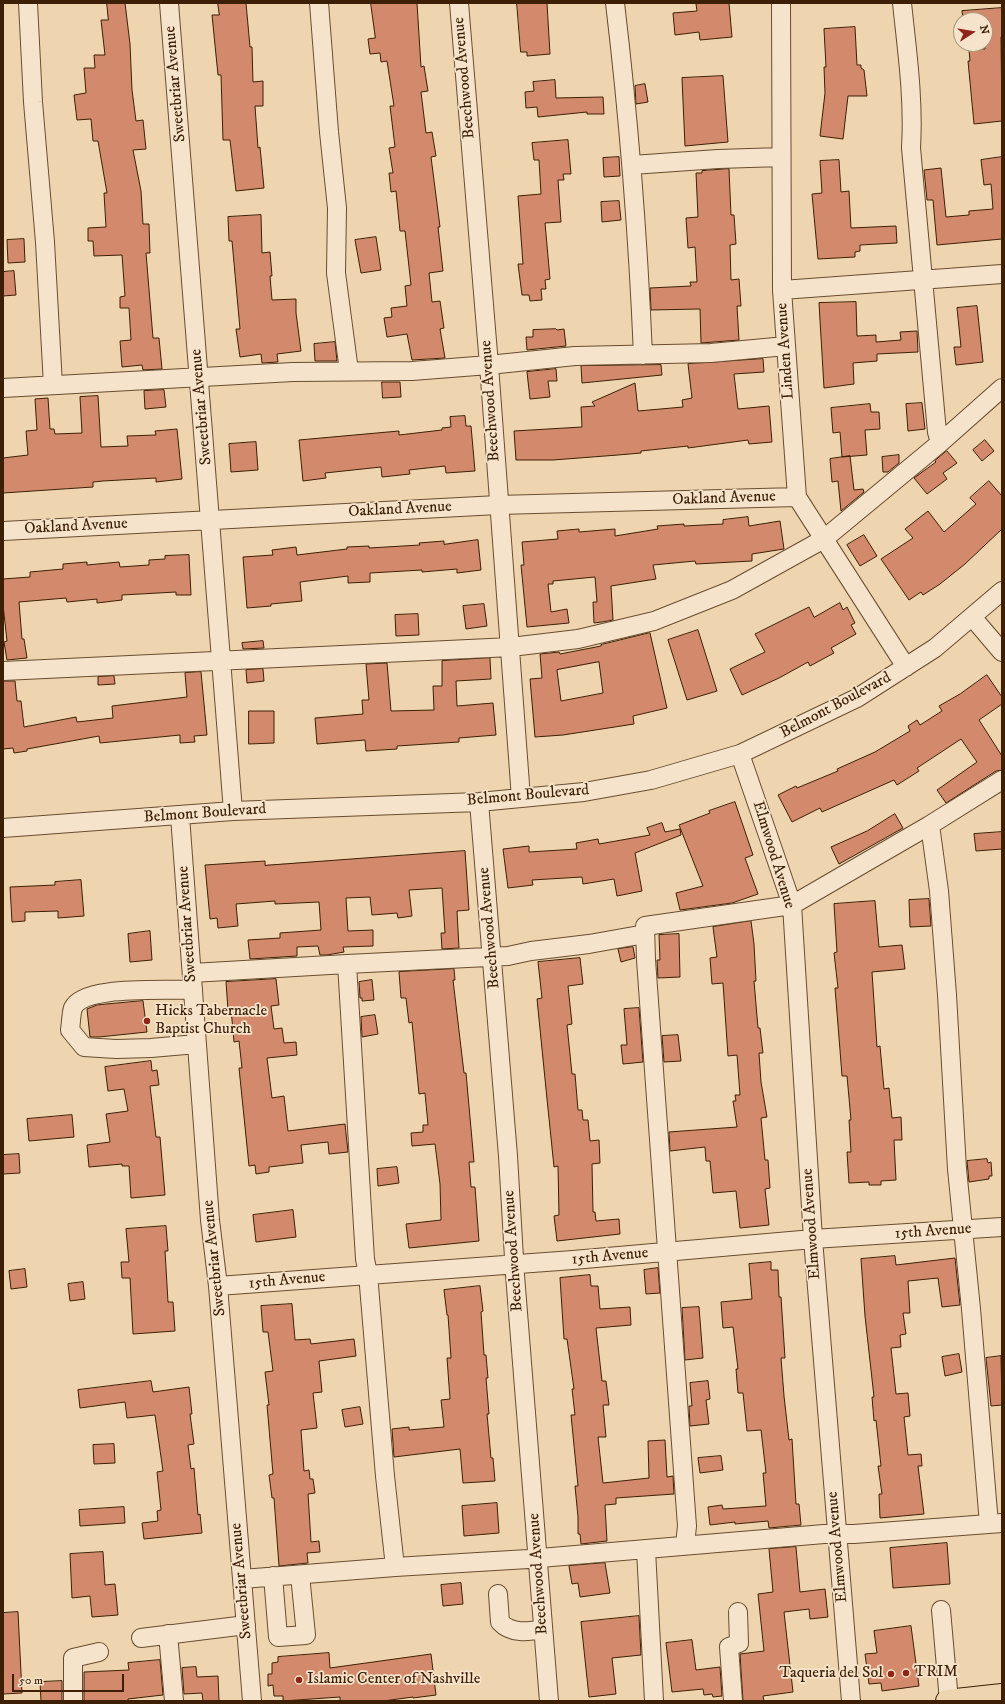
<!DOCTYPE html>
<html>
<head>
<meta charset="utf-8">
<style>
	body { margin:0 }
	#map { position:relative; width:1005px; height:1704px; overflow:hidden; background:#efd5af; font-family:"IM FELL DW Pica",serif }
	canvas { display:block }
	.frame { position:absolute; inset:0; border:4px solid #3c1f04; pointer-events:none }
	.north { position:absolute; left:953px; top:12px; width:40px; height:40px; box-sizing:border-box; background:#f5e4cb; border:1px solid #ab957b; border-radius:50%; rotate:78deg; font-size:11px; font-weight:700; line-height:16px; text-align:center; color:#3c1f04 }
	.north::after { content:''; display:block; margin:auto; width:14px; height:18px; background:#8f2418; clip-path:polygon(50% 0,100% 100%,50% 72%,0 100%) }
	.scale { position:absolute; left:12px; top:1674px; width:112px; height:18px; box-sizing:border-box; border:2px solid #3c1f04; border-top:0; padding-left:5px; font-size:12px; line-height:14px; white-space:nowrap; color:#3c1f04; -webkit-text-stroke:3px #f5e4cb; paint-order:stroke }
</style>
</head>
<body>
<div id="map">
<canvas width="1005" height="1704"></canvas>
<div class="frame"></div>
<div class="north">N</div>
<div class="scale">50 m</div>
</div>
<script>
const ctx = document.querySelector('canvas').getContext('2d');
ctx.lineJoin = 'round';
function paint(path, color) { ctx.fillStyle = color; ctx.fill(path, 'evenodd'); }
function strokePath(path, color, width, dash) { ctx.strokeStyle = color; ctx.lineWidth = width; ctx.lineCap = dash ? 'butt' : 'round'; ctx.setLineDash(dash || []); ctx.stroke(path); }
function write(font, color, halo, rows, align = 'center') {
  ctx.font = font + ' "IM FELL DW Pica",serif'; ctx.lineWidth = 3.5; ctx.setLineDash([]); ctx.textBaseline = 'middle'; ctx.strokeStyle = halo; ctx.fillStyle = color; for (const [text, x, y, turn = 0] of rows) {
    ctx.save(); ctx.translate(x, y); ctx.rotate((+turn || 0) * Math.PI / 180); ctx.textAlign = isNaN(turn) ? turn : align; if (halo) ctx.strokeText(text, 0, 0); ctx.fillText(text, 0, 0); ctx.restore();
  }
}
const building = new Path2D(`
	M107,3H125L130,44L132,90L136,121L143,120L146,149L133,150L141,191L143,224H149L150,253H146L153,338H159L162,369L143,370L142,365L122,367L120,341L131,340L129,308H120V297L125,296L122,255L94,256L93,241H88V228L106,227L104,193H107L98,141H93L91,119L77,120L74,95L86,93L84,68H95L94,55H105L101,20H108Z
	M218,3H246L250,47H252L253,82L263,81V106H255L258,148L260,147L264,188L236,191L230,140H223L221,75H218L212,15H219Z
	M371,3H417L421,67L424,66L428,91L421,92L426,133L432,132L436,156L431,157L440,227H438L443,271L429,273L432,302L440,301L444,328L440,329L445,358L412,360L407,334L387,337L384,318L392,317L391,308L407,306L405,286L411,285L405,231H400L396,191L391,192L389,173H393L389,148L395,147L390,106H394L387,61L381,62L380,53L370,54L368,39L375,38Z
	M517,3H547L550,54L527,56V52H521Z
	M708,3H729L732,37L700,40L699,32L675,35L673,13L697,11L696,4Z
	M1002,8V37H1001L1002,121L974,124L968,61H970L969,50L985,49V20H963L962,11Z
	M855,27L857,65H861V68L864,70L867,96H848L843,139L820,136L825,93L824,67H826L824,29Z
	M723,76L728,142L685,146L682,78Z
	M555,80L556,98L603,97L604,114H587V112L538,117L537,107L526,108L525,92L534,91L533,82Z
	M645,84L648,102L636,104L635,86Z
	M568,140L571,174H563L564,180H558L561,222L545,223L550,279L545,280L546,289H541L542,300L530,301L529,295H522L518,264H523L518,196L541,194L539,160H534L532,143Z
	M619,157L620,176L604,177L603,158Z
	M1002,157V239L937,245L933,200H927L924,170L941,168L946,217L969,215V211L993,209L991,184L984,185L981,160Z
	M839,160L841,192L849,191L851,228L896,226L897,243L860,245V251L855,252V257L818,259L812,194L822,193L820,161Z
	M729,169L731,215H734L736,244L730,245L731,280L739,279L741,306H737L739,340L701,343L700,309L651,310L650,288L691,286L690,282H697L695,247L688,248L686,218L698,217L696,173H702V171Z
	M619,201L621,220L602,222L601,202Z
	M261,215L262,253L270,252L272,276H270L272,300L296,299V313L301,351L277,354L278,362L262,363L261,354L240,357L236,329H240L232,241H229L228,217Z
	M376,237L381,270L361,273L355,240Z
	M24,239L25,262L8,263L7,240Z
	M14,271L16,295L3,296V272Z
	M856,302L857,336L876,335V342L901,340L900,332L917,331L918,352L877,354V361L853,363L854,384L824,388L819,303Z
	M977,306L983,362L956,365L954,347H961L957,308Z
	M556,329L557,330L564,329L566,346L527,350L526,337H533V330Z
	M335,342L337,361H315L314,344Z
	M763,359L764,372L734,374L738,409L769,406L772,442L749,444L748,440L688,448V446L641,451V453L618,455L553,460H516L514,431L582,427L581,407L595,406L592,402L635,383L638,411L683,407L682,400L692,398L688,364Z
	M661,365L662,375L582,383L581,366Z
	M556,369L557,381H548L550,397L530,399L527,372Z
	M382,382H400L401,397L383,398Z
	M164,390L166,407L145,409L144,391Z
	M98,396L101,447L128,446L127,436L156,435L155,431L177,429L182,479L156,482V478L103,481L93,482V487L3,493V458L28,455L26,431L37,430L35,399L48,398L50,429H54L55,434L82,433L80,397Z
	M922,403L925,429L908,431L906,404Z
	M870,404L871,412H879L880,429L865,430L867,455L842,457L840,432L833,433L831,408Z
	M465,416L466,426H471L475,471L446,473L445,466L409,470L410,474L382,477L381,467L325,473L326,478L303,481L299,440L399,431V435L442,430V428L451,427L450,417Z
	M985,440L994,451L982,461L973,450Z
	M256,442L258,470L231,472L229,444Z
	M947,451L957,463L943,473L947,479L927,494L914,478L936,462L935,461Z
	M899,455V463L888,472H883L882,457Z
	M850,456L854,490L863,489L864,492L841,511L838,481L832,482L830,459Z
	M989,481L1002,496V529L965,564L940,584L923,595L921,592L909,600L881,559L913,538L905,529L928,511L944,532L976,504L970,498Z
	M748,517L749,526L780,521L784,549L752,554V561L696,564L695,561L653,565L656,579L611,586L613,620L602,622L594,623L593,602H597L595,577L553,581V584H548L551,612L567,609L569,623L527,627L521,565H524L522,542L558,539L557,531L579,529V532L615,529V536L658,529L657,526L684,524V526L723,524V520Z
	M864,535L877,556L860,566L847,545Z
	M478,540L481,570L457,573V569L422,572V570L370,573V582L348,583V576L300,582L302,601L271,604V606L247,608L243,557L273,555L272,550L296,547L297,555L347,549V547L369,546V548L420,545L419,543L444,541V544Z
	M189,555L191,595H176V592L122,595V600L97,603V599L67,602L66,598L19,602L22,639H24L27,658L7,660L4,642L7,641L3,605V579L30,577V572L63,569V564L87,562V565L119,562L120,567L149,565V560L165,559V556Z
	M840,603L843,610L847,607L855,623L851,625L856,634L831,648L834,653L810,666L808,662L779,678L742,695L730,669L765,652L755,634L809,607L814,617Z
	M484,604L487,626L466,629L463,606Z
	M418,614L419,635L396,636L395,615Z
	M698,630L717,691L687,700L668,640Z
	M650,633L667,708L633,716L634,724L563,735L535,737L530,679L542,678L540,654L559,652L560,654L601,646V645ZM599,662L603,693L561,701L557,670Z
	M263,641L264,648L243,649L242,643Z
	M490,658L491,679L456,681L457,706L493,703L496,735L459,738V742L397,746V749L366,751L365,740L317,744L315,718L363,714L362,700H369L366,664L387,663L391,711L434,710L433,686H442V661Z
	M263,669L264,681L247,683L246,670Z
	M201,672L207,735L194,736L195,742L180,743V735L100,743L99,736L27,749V751L14,753L13,748L3,749V681H15L17,701H21L24,727L76,717L77,722L113,718L112,706L187,697L185,673Z
	M987,675L1002,697V704L979,720L1002,756V770L996,771L946,803L937,790L977,762L961,739L917,768L919,771L897,785L894,780L822,812L820,808L792,822L778,795L796,786L797,788L838,771L837,769L875,752L910,731L908,726L917,720L920,725L942,711L939,706L960,694Z
	M114,676L115,684L98,685V677Z
	M249,711H274V743L249,744Z
	M735,802L753,855L745,858L758,894L732,903L680,910L676,893L703,886L679,825L710,813L709,811Z
	M895,814L903,828L839,864L831,847L867,831Z
	M662,823L665,832L680,829L681,835L635,853L642,891L617,896L614,879L583,884L582,877L532,880L533,885L508,888L503,849L529,846V852L577,849L576,843L598,839L599,844L650,835L647,828Z
	M1002,832V849L976,851L974,834Z
	M465,851L469,910L457,911L459,948L442,949L441,933H445L442,888L409,890L412,916L398,918L397,913L372,915L370,897L346,898L348,931L373,930V946L343,947L344,952L327,955H320L318,946L297,947V956L250,959L248,940L280,938V933L321,930L319,902L275,904V901L236,904L238,926L218,928L217,918L210,919L205,865L265,861V865Z
	M81,880L84,916L58,918V911L25,912V921L12,922L10,887L55,885V882Z
	M929,899L931,926L910,927L909,900Z
	M875,901L879,947L902,945L905,969L872,972L877,1047L880,1046L884,1089L889,1088L892,1118L901,1117L902,1140H894L896,1180L881,1181V1185H869V1182L849,1183L847,1152H851L849,1120H851L847,1076H842L840,1050L835,988H838L834,953L837,952L834,904Z
	M751,921L754,944L756,981H754L758,1028H760L763,1053H759L761,1082L767,1117L761,1118L765,1160H768L770,1188L765,1189L769,1225L740,1228L736,1191L713,1193L710,1161H706L705,1147L670,1151L669,1132L737,1127L733,1101H736L735,1095H740L737,1055L728,1056L723,983L712,984L710,958L717,957L713,927Z
	M150,931L152,960L130,962L128,934Z
	M679,934L680,977L658,978L657,960H660L659,935Z
	M633,947L635,958L621,962L618,949Z
	M580,958L583,984L568,986L572,1024L567,1025L572,1074H575L578,1110H582L583,1120H588L590,1141L599,1140L600,1163L592,1164L593,1212H595L596,1221L619,1219L620,1234L557,1241L554,1216L559,1215L558,1166L554,1167L547,1099L537,999L542,998L538,962Z
	M454,969L455,980H453L464,1073H466L474,1162H469L471,1187H475L479,1241L409,1248L406,1224L441,1220L440,1184L435,1144L412,1146L411,1133L423,1132V1125H428L425,1093L419,1094L412,1022L409,1023L406,998H401L399,972Z
	M276,979L279,1005L271,1006L274,1029L282,1028L284,1043L296,1042L297,1055L267,1058L272,1098L284,1096L288,1131L345,1124L348,1152L329,1154L328,1142L301,1145L303,1163L269,1167V1172L256,1174L255,1165L249,1166L239,1068H242L239,1041L234,1042L231,1009L228,1010L226,982Z
	M372,980L374,1000L362,1001V998H360L359,982Z
	M143,1001L147,1032L99,1037H90L87,1009L97,1005Z
	M639,1008L643,1062L623,1064L621,1045H627L624,1009Z
	M375,1015L378,1034L362,1037L361,1017Z
	M678,1035L681,1061L664,1062L662,1036Z
	M151,1061L152,1071L157,1070L159,1085L150,1086L156,1137H160L165,1195L131,1198L129,1166H122V1164L89,1167L87,1145L110,1142L106,1114L128,1111L124,1089L108,1091L105,1067Z
	M72,1115L74,1137L29,1141L27,1119Z
	M19,1154L20,1173L3,1174V1155Z
	M987,1159L988,1163L991,1162L992,1176H989V1179L969,1182L967,1161Z
	M397,1167L399,1183L378,1186L377,1169Z
	M293,1210L296,1237L256,1242L253,1215Z
	M166,1226L168,1251H165L168,1302H173L175,1331L133,1334L130,1278H122L121,1262H129L126,1229Z
	M895,1256L896,1265L955,1258L960,1305L942,1307L938,1278L908,1281L910,1313H903L906,1334L900,1335L901,1347L891,1348L896,1394L908,1393L910,1416L904,1417L908,1455L921,1454L922,1466H918L924,1514L880,1518L879,1494H882L878,1466H881L876,1420L874,1421L872,1397H874L865,1316L861,1259Z
	M771,1262V1270H778L779,1297H781L785,1358H781L784,1396L789,1440L792,1439L796,1504H799L801,1525L769,1528L768,1521L735,1524V1522L710,1525L708,1507L722,1505L723,1509L766,1506L763,1473H766L761,1430L747,1431L743,1393H738L736,1369H738L733,1327L723,1328L721,1302L752,1299L749,1264Z
	M658,1268L660,1293L646,1294L644,1270Z
	M25,1269L27,1287L11,1289L9,1271Z
	M590,1275L591,1286H598L600,1309L630,1307L631,1325L596,1328L602,1381H606L609,1405H603L606,1437H598L603,1483L649,1478L648,1441L665,1440L667,1477L673,1476L674,1494L616,1498V1504L605,1505L607,1541L581,1544L580,1534H578V1517L575,1486H578L571,1415H575L572,1389H574L567,1339H564L560,1278Z
	M83,1282L85,1299L70,1301L68,1284Z
	M480,1286L483,1311L481,1312L484,1355H486L488,1378H486L489,1414H487L491,1458H493L495,1481L463,1483L460,1449L394,1457L392,1429L409,1427V1430L444,1427L441,1400L450,1399L447,1358H451L448,1315H447L444,1290Z
	M292,1304L295,1340L310,1339L311,1344L354,1339L356,1356L319,1361L322,1392L313,1393L317,1428L301,1430L304,1471L309,1470L310,1479H313L315,1493L308,1494L311,1542L319,1541L320,1552L307,1553L308,1563L279,1566L274,1498H272L269,1475L273,1474L267,1405H269L265,1372L273,1371L268,1332H263L261,1306Z
	M699,1307L703,1358L685,1360L682,1308Z
	M959,1354L962,1372L945,1376L942,1357Z
	M1001,1356L1002,1405L991,1406L986,1358Z
	M151,1381L153,1392L189,1387L192,1414H190L194,1444L188,1445L191,1469L194,1468L198,1515L200,1514L202,1533L144,1539L142,1523L158,1521L157,1511L161,1510L157,1472L163,1471L155,1415L127,1418L125,1402L80,1408L78,1390Z
	M708,1381L710,1399L706,1400L709,1424L690,1426L689,1406H692L690,1383Z
	M360,1407L363,1424L345,1427L342,1410Z
	M114,1444L115,1463L94,1464L93,1445Z
	M721,1456L723,1470L700,1473L698,1458Z
	M497,1503L499,1533L464,1536L462,1506Z
	M124,1507L125,1523L80,1526L79,1510Z
	M947,1543L950,1584L893,1588L890,1548Z
	M796,1547L800,1592L825,1589L828,1617L810,1619L809,1609L784,1612L793,1692L763,1696L764,1701H743L740,1654L764,1651L758,1594L773,1592L769,1549Z
	M103,1552L105,1585L115,1584L118,1615L92,1617L90,1596L72,1598L70,1554Z
	M605,1563L610,1593L580,1597L578,1583L572,1584L569,1566Z
	M461,1583L463,1604L443,1606L441,1585Z
	M18,1612L22,1693L3,1694V1613Z
	M639,1616L641,1655L612,1658L616,1694L589,1697L581,1622Z
	M911,1626L919,1686L882,1691L881,1683L869,1684L865,1654L877,1653L874,1631Z
	M692,1640L696,1670L720,1667L722,1696L713,1697L712,1694L704,1695L703,1689L672,1692L666,1643Z
	M329,1653L330,1668L431,1654L436,1695L413,1698V1697L383,1701H340V1697L283,1701V1696H274L273,1685L268,1686V1674H272V1663L278,1662V1657Z
	M160,1660L163,1695L128,1699V1701H84V1672L129,1670L128,1663Z
	M196,1667L197,1677L218,1676L219,1701H203L202,1693L184,1694L182,1668Z
	M62,1681V1701H41L40,1682Z`);
const minor = new Path2D(`
	M28,3L33,102L45,242L53,385
	M169,3L233,811
	M319,3L329,132L337,208L336,273L349,371
	M459,3L489,365L521,798
	M615,3C629,120 638,237 643,355
	M781,3L782,290L797,497L906,667
	M902,3C907,51 914,99 911,148L937,432L940,443
	M632,165L718,159L781,157
	M782,290L1002,274
	M3,388L293,372L412,371L489,365L575,356L711,353L786,346
	M3,531L498,505L797,497
	M973,618L1002,652
	M3,671L511,647L578,639L654,621L732,590L824,539L940,443L1002,388
	M740,754L792,905L813,1239L851,1701
	M479,802L508,1156L515,1275L549,1701
	M180,816L210,1220L218,1286L252,1701
	M930,825L939,891L947,995L957,1169L971,1309L989,1524
	M3,828L233,811L479,802L584,792L651,780L740,754L857,698L935,648L1002,591
	M347,964L508,956L531,951L589,944L645,934
	M192,973L347,964L365,1259L368,1274L385,1476L395,1567
	M193,989C168,992 84,984 73,1008C71,1014 71,1024 70,1030L84,1047L116,1049L151,1048L197,1044
	M218,1286L573,1260L813,1239L1002,1227
	M685,1545L687,1526L646,960L645,926L792,905L930,825L1002,780
	M646,1550L654,1701
	M273,1576L278,1637L306,1635L300,1575
	M242,1579L395,1567L528,1559L824,1534H854L1002,1523
	M498,1594L500,1622C511,1634 528,1632 543,1629
	M941,1610L949,1701
	M168,1634L174,1701
	M141,1638L246,1625
	M73,1701V1658L99,1652
	M733,1701L729,1647L739,1643L738,1612`);
const major = new Path2D(`
	M947,1701L1002,1695`);
const markers = [
	[147,1021,4,"#8f2418"],
	[906,1673,4,"#8f2418"],
	[891,1674,4,"#8f2418"],
	[299,1680,4,"#8f2418"]
];
const streetNames = [
	["Beechwood Avenue",465,78,-95],
	["Sweetbriar Avenue",176,84,-95],
	["Linden Avenue",786,351,-94],
	["Beechwood Avenue",491,401,-94],
	["Sweetbriar Avenue",202,407,-95],
	["Oakland Avenue",724,499,-2],
	["Oakland Avenue",400,510,-3],
	["Oakland Avenue",76,527,-3],
	["Belmont Boulevard",836,706,-28],
	["Belmont Boulevard",528,796,-5],
	["Belmont Boulevard",205,814,-4],
	["Elmwood Avenue",773,855,73],
	["Sweetbriar Avenue",188,924,-94],
	["Beechwood Avenue",490,928,-95],
	["Elmwood Avenue",812,1224,-94],
	["15th Avenue",933,1232,-4],
	["Beechwood Avenue",514,1251,-94],
	["15th Avenue",610,1257,-5],
	["Sweetbriar Avenue",215,1258,-96],
	["15th Avenue",287,1281,-5],
	["Elmwood Avenue",838,1547,-95],
	["Beechwood Avenue",539,1574,-94],
	["Sweetbriar Avenue",242,1581,-95]
];
const poiNames = [
	["Hicks Tabernacle",155,1012],
	["Baptist Church",155,1030],
	["TRIM",914,1673],
	["Taqueria del Sol",883,1674,"right"],
	["Islamic Center of Nashville",307,1680]
];
paint(building, '#d2896c');
strokePath(building, '#3c1f04', 1);
strokePath(minor, '#694c2f', 20);
strokePath(major, '#3c1f04', 24);
strokePath(minor, '#f5e4cb', 18);
strokePath(major, '#efd5af', 22);
for (const [x, y, r, color] of markers) { const dot = new Path2D(); dot.arc(x, y, r, 0, 2 * Math.PI); ctx.fillStyle = color; ctx.fill(dot); strokePath(dot, '#f5e4cb', 1.5); }
write('16px', '#3c1f04', '#f5e4cb', streetNames);
write('16px', '#3c1f04', '#f5e4cb', poiNames, 'left');
</script>
</body>
</html>
